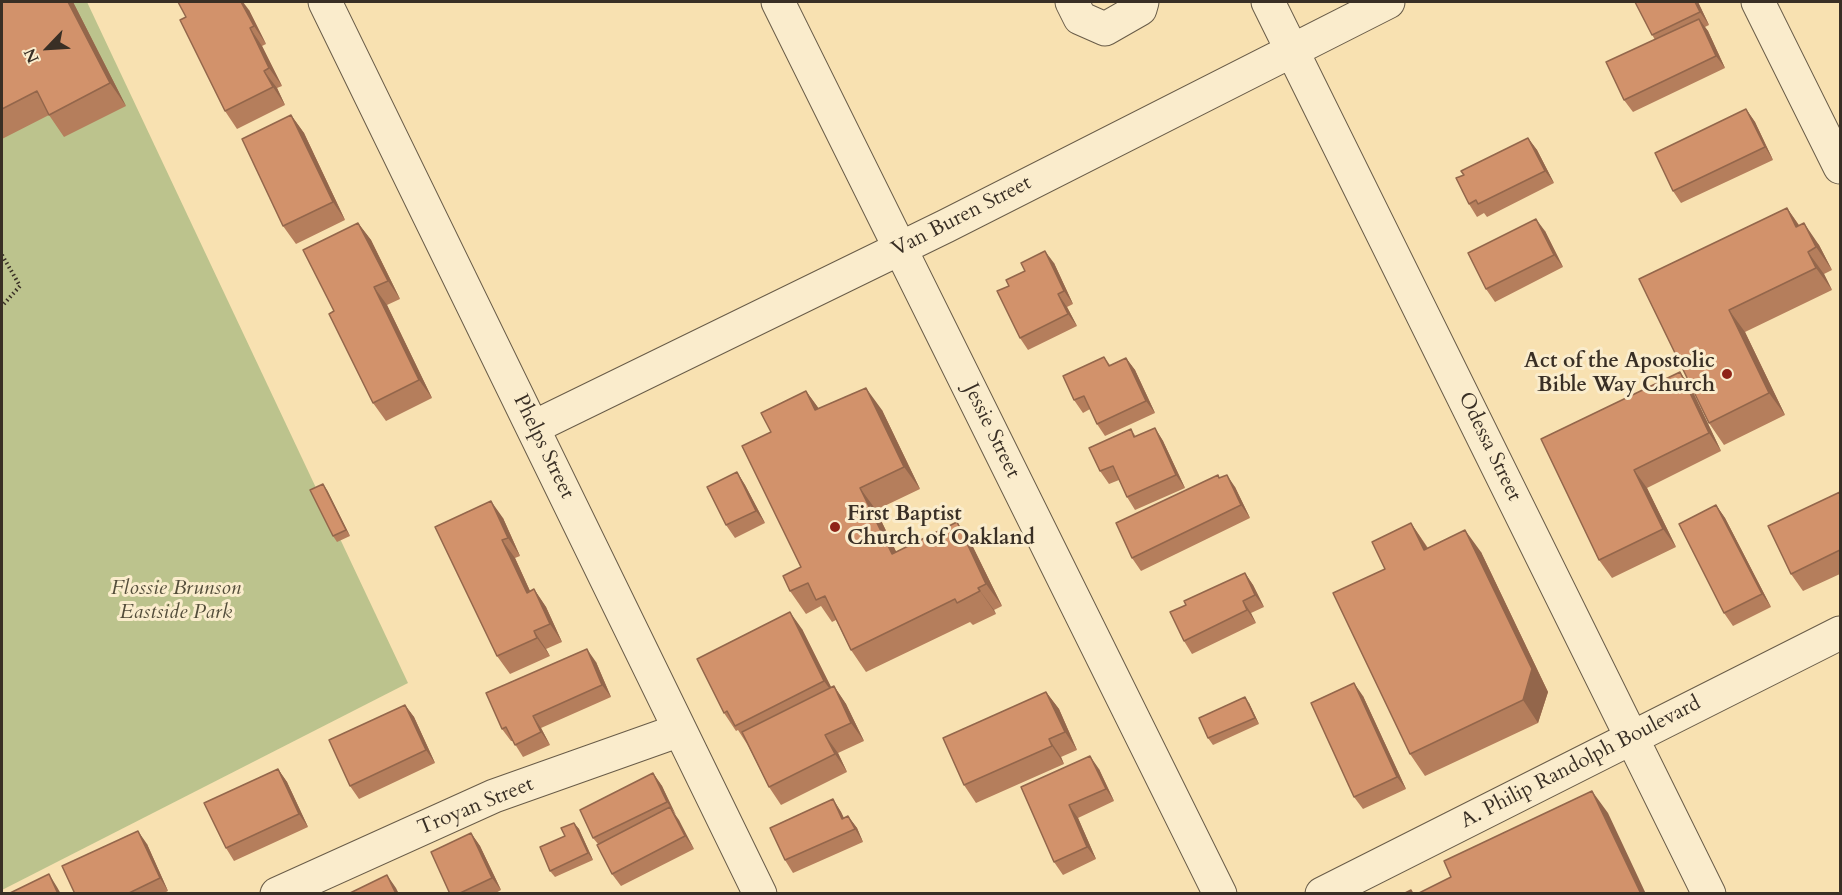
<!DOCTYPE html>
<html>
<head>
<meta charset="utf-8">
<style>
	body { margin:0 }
	#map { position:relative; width:1842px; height:895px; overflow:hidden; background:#f8e1b1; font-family:Cardo,serif }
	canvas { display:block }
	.frame { position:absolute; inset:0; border:3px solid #392f25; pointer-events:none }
	.north { position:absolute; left:18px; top:18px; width:60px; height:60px; -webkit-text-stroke:4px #faeccc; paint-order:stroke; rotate:245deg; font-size:16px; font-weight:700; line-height:24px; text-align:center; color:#392f25 }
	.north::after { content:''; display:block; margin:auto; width:21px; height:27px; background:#392f25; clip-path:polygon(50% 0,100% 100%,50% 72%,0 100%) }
</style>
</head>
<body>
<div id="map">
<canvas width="1842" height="895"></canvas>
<div class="frame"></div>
<div class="north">N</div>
</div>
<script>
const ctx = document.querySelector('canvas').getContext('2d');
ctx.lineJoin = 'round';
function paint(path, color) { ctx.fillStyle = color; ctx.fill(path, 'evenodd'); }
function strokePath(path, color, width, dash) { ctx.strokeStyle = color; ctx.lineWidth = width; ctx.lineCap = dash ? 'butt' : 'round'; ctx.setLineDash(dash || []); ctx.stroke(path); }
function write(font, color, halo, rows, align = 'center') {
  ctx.font = font + ' Cardo,serif'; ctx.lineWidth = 6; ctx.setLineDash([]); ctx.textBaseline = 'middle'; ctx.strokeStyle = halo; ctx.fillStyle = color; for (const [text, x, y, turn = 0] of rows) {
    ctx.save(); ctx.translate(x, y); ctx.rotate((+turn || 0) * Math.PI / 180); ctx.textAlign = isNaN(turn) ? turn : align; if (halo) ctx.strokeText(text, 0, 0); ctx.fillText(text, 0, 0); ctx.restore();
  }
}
const green = new Path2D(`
	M2,2H87L408,683L2,890Z`);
const path = new Path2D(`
	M2,255L20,286L2,306`);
const minor = new Path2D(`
	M325,2L760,894
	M778,2L1220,894
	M1072,2L1080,18L1105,29L1140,9L1142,2
	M1268,2L1709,894
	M1758,2L1840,167
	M534,427L946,226L1388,2
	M277,894L494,796L680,730
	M1322,894L1840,633`);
const wall = new Path2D(`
	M2,2H73L126,106L64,137L49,115L2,139Z
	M1635,2H1698L1709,25L1705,27L1708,31L1725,68L1633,112L1624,100L1655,40Z
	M249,10L266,44L262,46L282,86L277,88L285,105L237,129L225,111L186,17Z
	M1746,109L1755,122L1773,160L1681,203L1673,191Z
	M291,115L304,133L345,220L296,244L283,226Z
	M1528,138L1537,150L1554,183L1487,217L1484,213L1477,217L1469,204L1464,175Z
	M1787,208L1799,225L1819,245L1832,270L1824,274L1832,290L1745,332L1785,415L1724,445L1709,423L1639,279Z
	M358,223L371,240L400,299L387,305L432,398L386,421L373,403L334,311Z
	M1545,231L1563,267L1495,302L1486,289Z
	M1054,263L1073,304L1067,307L1077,326L1028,350L1020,338Z
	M1104,357L1110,365L1126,358L1135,370L1155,413L1105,436L1097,424L1090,409L1083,413L1074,400Z
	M1680,372L1692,390L1721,451L1647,488L1676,547L1612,578L1599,560L1541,439Z
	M806,391L819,409L882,410L920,489L876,510L896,552L957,522L972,545L1002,606L994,610L996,614L973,625L970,622L866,672L851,650L836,620L832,622L821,606L806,614L790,591L801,567L771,432Z
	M1155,428L1163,441L1185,488L1135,510L1127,497L1119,480L1109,484L1100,471L1131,429L1136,437Z
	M737,472L745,485L765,523L735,538L726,525Z
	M1220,478L1235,487L1250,518L1141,571L1132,558Z
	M327,490L350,536L337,542L333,536Z
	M1840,492V574L1803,591L1791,574Z
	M1716,505L1725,518L1771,607L1733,626L1724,613Z
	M503,518L520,556L515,558L530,591L534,589L546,607L562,642L546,649L550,656L510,674L497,656Z
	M1411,523L1428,548L1481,552L1548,692L1538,723L1425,776L1410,754L1385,569Z
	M1245,573L1253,585L1264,607L1251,613L1256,623L1192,654L1184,641L1186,605Z
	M802,629L831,687L834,686L846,704L864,741L838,753L847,772L781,805L769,787L747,744L738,730L736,731L724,713Z
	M596,662L611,697L541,728L550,745L523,757L513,741H511L502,729Z
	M1046,692L1059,709L1077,750L1061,757L1064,764L976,803L964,785Z
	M1363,696L1406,789L1363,809L1354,797Z
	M1249,703L1259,724L1213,745L1208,738Z
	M405,705L414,717L435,763L359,799L350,786Z
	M278,769L287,782L308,827L234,861L226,848Z
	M1099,769L1114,801L1078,818L1096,859L1063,875L1054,862L1021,787Z
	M653,773L662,786L675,815L694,849L621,886L612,874L598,844L593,838Z
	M833,799L841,812L844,818L848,816L857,828L863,842L793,873L785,860Z
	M574,823L579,829L593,860L555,877L550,871L565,836Z
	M471,833L480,846L501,890L494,894H450Z
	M147,844L168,891L162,894H75Z`);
const shadedWall = new Path2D(`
	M68,2H73L126,106L110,83Z
	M241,2H243L249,10L266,44L254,26Z
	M1695,2H1698L1709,25L1700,12Z
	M1699,19L1708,31L1725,68L1716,56Z
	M250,28L262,46L282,86L269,68Z
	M264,71L277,88L285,105L273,87Z
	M1746,109L1755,122L1773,160L1765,147Z
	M291,115L304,133L345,220L333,202Z
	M1528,138L1537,150L1554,183L1545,171Z
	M1787,208L1802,230L1796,227Z
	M1536,219L1545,231L1563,267L1554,255Z
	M358,223L371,240L400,299L388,281Z
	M1804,223L1819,245L1832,270L1816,247Z
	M1045,251L1054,263L1073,304L1064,291Z
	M1808,252L1824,274L1832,290L1816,268Z
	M374,287L387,305L432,398L419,380Z
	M1058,294L1067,307L1077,326L1068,314Z
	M1729,310L1745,332L1785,415L1769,393Z
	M1126,358L1135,370L1155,413L1146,401Z
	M1680,372L1692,390L1721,451L1709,433Z
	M866,388L882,410L920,489L904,467Z
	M806,391L822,413L815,410Z
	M1155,428L1163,441L1185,488L1176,475Z
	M1634,470L1647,488L1676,547L1663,529Z
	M737,472L745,485L765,523L756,511Z
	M1227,475L1235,487L1250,518L1241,505Z
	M323,484L327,490L350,536L346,530Z
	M860,488L876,510L908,576L892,554Z
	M491,501L503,518L520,556L508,538Z
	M1716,505L1725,518L1771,607L1762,594Z
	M957,522L972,545L1002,606L986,584Z
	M1411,523L1426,546L1439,572L1424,550Z
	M1465,530L1481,552L1548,692L1538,723L1523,700Z
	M502,540L515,558L539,611L527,593Z
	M1245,573L1253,585L1264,607L1255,595Z
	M978,588L994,610L996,614L980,591Z
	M534,589L546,607L562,642L550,624Z
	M1243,601L1251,613L1256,623L1247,610Z
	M790,612L802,629L837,699L824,681Z
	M534,631L546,649L550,656L537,638Z
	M587,649L596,662L611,697L602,685Z
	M1354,683L1363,696L1406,789L1397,777Z
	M834,686L846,704L864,741L851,723Z
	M1046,692L1059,709L1077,750L1065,732Z
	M1245,697L1249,703L1259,724L1255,718Z
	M405,705L414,717L435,763L426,750Z
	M533,716L541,728L550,745L541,732Z
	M825,735L838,753L847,772L835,754Z
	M1049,739L1061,757L1064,764L1052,746Z
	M1090,756L1099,769L1114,801L1106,789Z
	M278,769L287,782L308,827L299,814Z
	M653,773L662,786L676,815L667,802Z
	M1592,791L1608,813L1646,894H1641Z
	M833,799L841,812L850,831L842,819Z
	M1069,805L1078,818L1096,859L1087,847Z
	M670,807L679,820L694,849L685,836Z
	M848,816L857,828L863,842L855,829Z
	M574,823L579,829L593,860L588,853Z
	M138,831L147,844L168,891L160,878Z
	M471,833L480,846L501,890L492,878Z
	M49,874L57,887L61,894H58Z
	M387,875L396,888L399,894H396Z`);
const building = new Path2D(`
	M2,2H68L110,83L49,115L37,91L2,109Z
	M178,2H241L254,26L250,28L269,68L264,71L273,87L225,111L180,20L186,17Z
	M1635,2H1695L1700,12L1652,35Z
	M1699,19L1716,56L1624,100L1606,62Z
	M1746,109L1765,147L1673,191L1655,153Z
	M291,115L333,202L283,226L242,139Z
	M1528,138L1545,171L1478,204L1476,200L1469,204L1456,178L1464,175L1461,171Z
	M1787,208L1796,227L1804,223L1816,247L1808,252L1816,268L1729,310L1769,393L1709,423L1639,279Z
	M1536,219L1554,255L1486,289L1468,253Z
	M358,223L388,281L374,287L419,380L373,403L329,314L334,311L303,250Z
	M1045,251L1064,291L1058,294L1068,314L1020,338L997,291L1009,286L1006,280L1025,271L1021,263Z
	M1104,357L1109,366L1126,358L1146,401L1097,424L1084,396L1074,400L1063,376Z
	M1680,372L1709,433L1634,470L1663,529L1599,560L1541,439Z
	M866,388L904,467L860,488L892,554L957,522L986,584L978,588L980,591L957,603L955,599L851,650L825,596L816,600L808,583L790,591L783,576L801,567L742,446L771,432L761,413L806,391L815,410Z
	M1155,428L1176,475L1127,497L1113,466L1100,471L1089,448L1131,429L1134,437Z
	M737,472L756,511L726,525L707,487Z
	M1218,475L1219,478L1227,475L1241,505L1132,558L1116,523Z
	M323,484L346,530L333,536L310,490Z
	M1840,492V550L1791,574L1768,526Z
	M491,501L508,538L502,540L527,593L534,589L550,624L534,631L537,638L497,656L435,527Z
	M1716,505L1762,594L1724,613L1679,524Z
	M1411,523L1424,550L1465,530L1532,669L1523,700L1410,754L1333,593L1385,569L1372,542Z
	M1245,573L1255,595L1243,601L1247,610L1184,641L1170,612L1186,605L1184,601Z
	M790,612L824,681L735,726L727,711L724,713L697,659Z
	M587,649L602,685L533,716L541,732L515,745L506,727L502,729L486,693Z
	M1354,683L1397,777L1354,797L1311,703Z
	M834,686L851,723L825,735L835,754L769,787L742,732Z
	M1046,692L1065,732L1049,739L1052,746L964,785L943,738Z
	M1245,697L1255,718L1208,738L1199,718Z
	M405,705L426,750L350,786L329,740Z
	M1090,756L1106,789L1069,805L1087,847L1054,862L1021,787Z
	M278,769L299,814L226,848L204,803Z
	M653,773L667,802L593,838L580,810Z
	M1592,791L1641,894H1417L1451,877L1444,861Z
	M833,799L842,819L848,816L855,829L785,860L770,828Z
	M670,807L685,836L612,874L597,845Z
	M574,823L588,853L550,871L540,847L565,836L561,828Z
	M138,831L160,878L127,894H75L62,866Z
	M471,833L492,878L458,894H450L431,852Z
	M49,874L58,894H8Z
	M387,875L396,894H348Z
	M1411,890L1413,894H1403Z`);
const markers = [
	[1727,374,6,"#8f2418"],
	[835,527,6,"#8f2418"]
];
const streetNames = [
	["Van Buren Street",962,217,-27],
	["Jessie Street",991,431,64],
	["Phelps Street",543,447,64],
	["Odessa Street",1489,447,64],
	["A. Philip Randolph Boulevard",1581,763,-27],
	["Troyan Street",476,807,-22]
];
const poiNames = [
	["Act of the Apostolic",1715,362],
	["Bible Way Church",1715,386],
	["First Baptist",847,515,"left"],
	["Church of Oakland",847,539,"left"]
];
const parkNames = [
	["Flossie Brunson",176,589],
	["Eastside Park",176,613]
];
paint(green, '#bcc38d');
strokePath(minor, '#695c48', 35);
strokePath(path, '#392f25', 4, [1.5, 3]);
strokePath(minor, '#faeccc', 33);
paint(wall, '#b57e5c');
paint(shadedWall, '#93664b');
paint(building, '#d2926b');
strokePath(building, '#93664b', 1.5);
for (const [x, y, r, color] of markers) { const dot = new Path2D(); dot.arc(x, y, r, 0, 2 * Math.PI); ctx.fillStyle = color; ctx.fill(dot); strokePath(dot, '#faeccc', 2); }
write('21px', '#392f25', '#faeccc', streetNames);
write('bold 21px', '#392f25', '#faeccc', poiNames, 'right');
write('italic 21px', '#534d3a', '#faeccc', parkNames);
</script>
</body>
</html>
